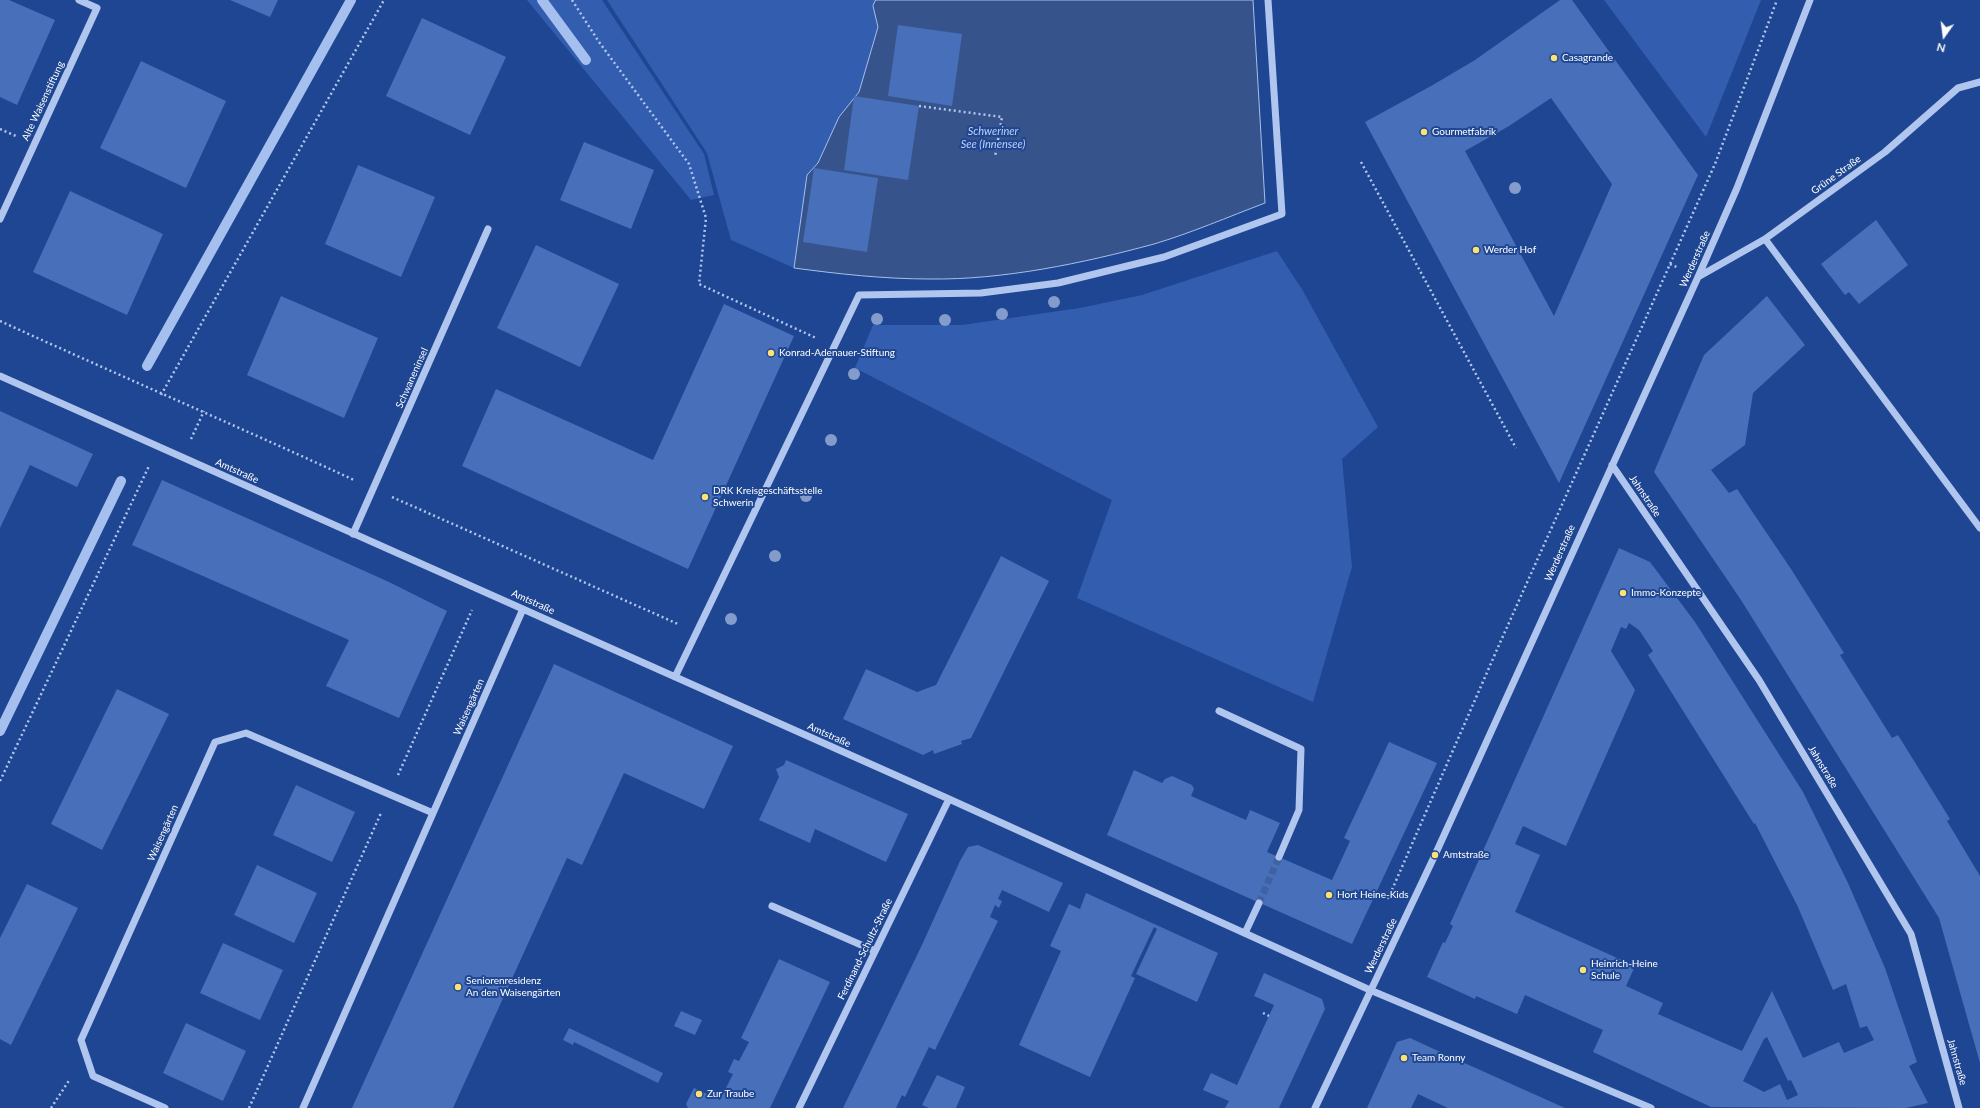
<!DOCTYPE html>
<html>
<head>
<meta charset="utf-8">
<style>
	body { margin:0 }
	#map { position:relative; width:1980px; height:1108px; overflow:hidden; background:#1f4692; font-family:Lato,sans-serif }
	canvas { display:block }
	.north { position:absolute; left:1924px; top:16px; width:40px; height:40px; -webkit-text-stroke:3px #1f4692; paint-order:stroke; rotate:194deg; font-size:11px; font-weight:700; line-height:16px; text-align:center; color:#fff }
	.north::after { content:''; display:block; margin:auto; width:14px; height:18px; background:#fff; clip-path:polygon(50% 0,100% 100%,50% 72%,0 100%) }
</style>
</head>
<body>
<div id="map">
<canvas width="1980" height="1108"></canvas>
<div class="north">N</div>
</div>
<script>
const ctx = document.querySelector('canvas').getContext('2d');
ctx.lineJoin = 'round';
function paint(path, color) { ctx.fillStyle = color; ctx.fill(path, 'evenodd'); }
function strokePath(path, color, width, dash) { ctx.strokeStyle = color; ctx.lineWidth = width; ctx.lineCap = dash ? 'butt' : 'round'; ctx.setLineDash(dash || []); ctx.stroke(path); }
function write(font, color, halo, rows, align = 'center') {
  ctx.font = font + ' Lato,sans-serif'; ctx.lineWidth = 4; ctx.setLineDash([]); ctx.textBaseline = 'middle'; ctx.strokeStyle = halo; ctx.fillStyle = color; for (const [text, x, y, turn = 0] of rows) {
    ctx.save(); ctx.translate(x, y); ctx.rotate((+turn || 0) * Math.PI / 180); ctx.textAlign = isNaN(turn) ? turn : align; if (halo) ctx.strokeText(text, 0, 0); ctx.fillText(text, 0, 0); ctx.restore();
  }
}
const green = new Path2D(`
	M527,0H602L704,154L714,195L691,200Z
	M607,0H876L873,6L878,27L859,92L839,117L818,163L807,175L794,268L731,240L707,153Z
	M1604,0H1761L1706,137Z
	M1277,251L1303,291L1378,427L1342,459L1352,567L1313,702L1077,598L1112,500L855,368L873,325H962L1080,308L1142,295Z`);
const water = new Path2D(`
	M876,0H1253L1265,203C1228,217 1191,233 1154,244C1084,263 1003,280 930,279C884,279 839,274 794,268L807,175L818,163L839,117L859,92L878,27L873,6Z`);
const stream = new Path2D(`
	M542,0L586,60
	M147,366L351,0
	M0,731L121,481`);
const building = new Path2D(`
	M0,0H9L55,20L17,105L0,97Z
	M230,0H278L270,17Z
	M1560,0H1572L1698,175L1559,483L1365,122L1431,86L1475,60ZM1551,98L1612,184L1554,316L1465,151L1509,126Z
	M422,18L506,57L470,135L386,96Z
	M898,25L962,34L952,106L888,96Z
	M141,61L226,101L186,188L100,148Z
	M854,96L919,106L908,180L844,170Z
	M584,142L654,170L631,229L560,200Z
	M358,165L435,197L401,277L325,244Z
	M814,168L878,178L867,252L803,242Z
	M70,191L163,234L127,315L33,272Z
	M1876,220L1908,265L1859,304L1849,292L1845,295L1821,264Z
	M536,245L619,284L580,367L497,328Z
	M281,296L378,338L344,418L247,375Z
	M1767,296L1805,345L1753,393L1745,445L1711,470L1729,493L1737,489L1791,569L1844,653L1840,655L1892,738L1898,735L1950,819L1947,821L1980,876V1063L1939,918L1741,600L1654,472L1704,355Z
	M724,304L794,336L688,569L462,466L496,389L653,460Z
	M0,411L93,454L77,487L30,465L0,528Z
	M162,480L389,582L447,611L399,718L326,686L349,640L132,545Z
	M1619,548L1650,562L1695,622L1803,792L1848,883L1885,968L1917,1062L1909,1066L1928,1103L1906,1108L1711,1107L1593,1052L1603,1030L1525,995L1517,1014L1476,996L1475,999L1427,977L1443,942L1445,943L1453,926L1450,924ZM1629,623L1639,630L1653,651L1648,655L1754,824L1755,823L1798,907L1833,990L1846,984L1860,1028L1867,1026L1874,1040L1844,1053L1839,1042L1803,1058L1772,991L1742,1051L1658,1014L1663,1003L1626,986L1635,966L1515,912L1540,855L1515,844L1523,826L1566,846L1635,690L1611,651L1621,627L1626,629ZM1767,1037L1788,1081L1791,1080L1798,1095L1787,1100L1780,1084L1764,1092L1743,1081L1764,1039Z
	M1001,556L1049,581L971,738L961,741L962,744L934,754L933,750L923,755L843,719L866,669L917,692L936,685Z
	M554,664L733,746L704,809L624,773L582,865L567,858L453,1108H352Z
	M117,689L169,714L102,850L51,824Z
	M1389,742L1437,763L1352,944L1107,835L1134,770L1162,783L1165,779L1172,776L1192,785L1194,789L1191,796L1246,820L1250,810L1280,823L1267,852L1332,880L1350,841L1344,838Z
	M786,760L908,814L886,862L815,829L810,843L759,820L779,777L776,769L784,765Z
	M296,785L355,812L332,862L273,835Z
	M978,845L1063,883L1049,912L1002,890L998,899L1002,901L999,908L995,905L990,917L998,921L935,1050L929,1047L905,1097L902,1095L896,1108H843L921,947L960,861L968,847Z
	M257,865L317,893L294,943L234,915Z
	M27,884L78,908L11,1045L0,1039V938Z
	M1086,893L1218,953L1197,1002L1136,974L1157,929L1154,927L1131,976L1135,978L1090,1077L1019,1045L1061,951L1050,946L1069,904L1080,909Z
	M223,943L283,970L260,1020L200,993Z
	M779,959L830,982L770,1108H688L686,1104L694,1088L720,1100L733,1074L728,1072L734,1059L739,1061L749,1042L741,1038Z
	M1264,973L1322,999L1325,1009L1279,1108H1225L1229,1101L1203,1090L1211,1073L1237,1085L1274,1005L1254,996Z
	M681,1011L702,1020L695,1035L674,1026Z
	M186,1023L246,1051L223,1101L163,1073Z
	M569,1028L663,1073L658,1083L574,1042L573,1045L563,1040Z
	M1410,1038L1460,1061L1565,1108H1448L1418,1094L1411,1108H1367L1397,1042Z
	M937,1075L965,1087L956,1108H929L922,1105Z`);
const minorTunnel = new Path2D(`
	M1259,903L1279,857`);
const path = new Path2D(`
	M572,0L599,42L689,164L706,218L699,284L816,338
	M919,106L1002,117L995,157
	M0,129L16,136
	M1361,162L1516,448
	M1670,264L1679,268
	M0,321C118,375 237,426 354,480
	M161,395L384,0
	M191,439L204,411
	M392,497L678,624
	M398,775L472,610
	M0,781L149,466
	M1388,899L1499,645L1715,164L1777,0
	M1263,1013L1269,1016
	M51,1108L70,1079
	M249,1108L381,813`);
const minor = new Path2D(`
	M0,219L97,8L79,0
	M1765,239L1980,528
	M1698,277L1765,239L1885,152L1958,88L1980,82
	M0,376L949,799L1370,990L1651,1108
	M1612,465L1759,680L1911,934L1959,1108
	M353,534L488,229
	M675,677L859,295L981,293L1058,283L1164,257L1282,214L1268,0
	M1219,711L1301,749L1299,810L1279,857
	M772,906L875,951
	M1245,933L1259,903
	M165,1108L93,1076L81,1040L215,742L246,733L433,813
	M303,1108L523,609
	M799,1108L949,799
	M1315,1108L1435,855L1698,277L1737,188L1810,0`);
const trees = [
	[1515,188],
	[1054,302],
	[1002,314],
	[877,319],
	[945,320],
	[854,374],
	[831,440],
	[806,496],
	[775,556],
	[731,619]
];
const markers = [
	[1554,58,4,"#fbe271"],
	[1424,132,4,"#fbe271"],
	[1476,250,4,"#fbe271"],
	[771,353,4,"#fbe271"],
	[705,497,4,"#fbe271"],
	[1623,593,4,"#fbe271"],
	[1435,855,4,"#fbe271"],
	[1329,895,4,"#fbe271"],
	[1583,970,4,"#fbe271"],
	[458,987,4,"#fbe271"],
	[1404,1058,4,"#fbe271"],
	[699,1094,4,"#fbe271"]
];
const poiNames = [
	["Casagrande",1562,58],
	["Gourmetfabrik",1432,132],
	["Werder Hof",1484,250],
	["Konrad-Adenauer-Stiftung",779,353],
	["DRK Kreisgeschäftsstelle",713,491],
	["Schwerin",713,503],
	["Immo-Konzepte",1631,593],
	["Amtstraße",1443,855],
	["Hort Heine-Kids",1337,895],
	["Heinrich-Heine",1591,964],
	["Schule",1591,976],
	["Seniorenresidenz",466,981],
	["An den Waisengärten",466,993],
	["Team Ronny",1412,1058],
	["Zur Traube",707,1094]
];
const streetNames = [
	["Alte Waisenstiftung",43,101,-65],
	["Grüne Straße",1836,175,-36],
	["Werderstraße",1695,259,-66],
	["Schwaneninsel",412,378,-66],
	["Amtstraße",237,471,24],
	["Jahnstraße",1645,496,56],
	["Werderstraße",1560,553,-66],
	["Amtstraße",533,602,24],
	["Waisengärten",469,707,-66],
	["Amtstraße",829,735,24],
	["Jahnstraße",1823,767,59],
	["Waisengärten",163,833,-66],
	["Werderstraße",1381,946,-64],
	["Ferdinand-Schultz-Straße",865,949,-64],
	["Jahnstraße",1957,1062,74]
];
const waterNames = [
	["Schweriner",993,131],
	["See (Innensee)",993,144]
];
paint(green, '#335eb0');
paint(water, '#37538b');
strokePath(water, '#a5c0ef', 1);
strokePath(stream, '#a5c0ef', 10);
paint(building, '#486fb9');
strokePath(minorTunnel, '#4162a2', 7, [7, 3.5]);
strokePath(path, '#b1c6ee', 2.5, [2, 3]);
strokePath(minor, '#b1c6ee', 7);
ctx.fillStyle = '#849ccb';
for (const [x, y] of trees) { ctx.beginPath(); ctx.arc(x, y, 6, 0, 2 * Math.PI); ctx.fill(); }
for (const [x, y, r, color] of markers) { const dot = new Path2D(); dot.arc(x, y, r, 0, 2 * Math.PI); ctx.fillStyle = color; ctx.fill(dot); strokePath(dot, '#1f4692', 1.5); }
write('10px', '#fff', '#1f4692', poiNames, 'left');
write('10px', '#fff', '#1f4692', streetNames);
write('italic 11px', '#bdd1f4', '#1f4692', waterNames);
</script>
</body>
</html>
